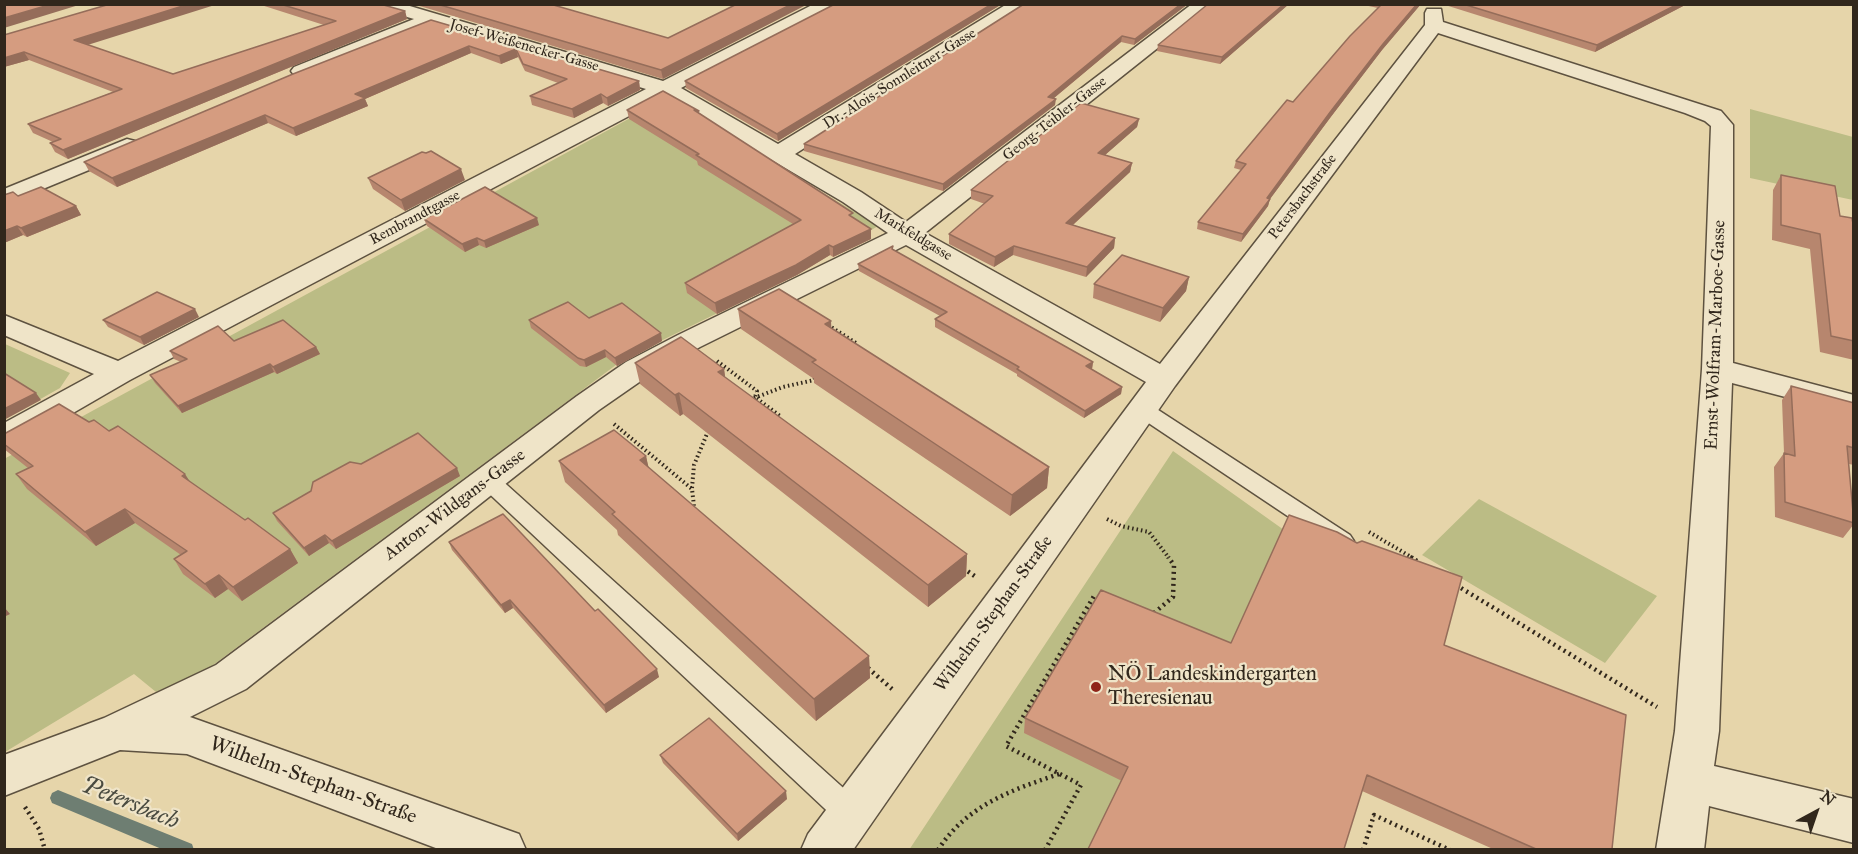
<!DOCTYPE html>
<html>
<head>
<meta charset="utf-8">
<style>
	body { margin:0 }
	#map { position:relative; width:1858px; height:854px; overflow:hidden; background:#e6d5aa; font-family:"IM FELL Great Primer",serif }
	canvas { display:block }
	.frame { position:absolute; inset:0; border:6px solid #31271c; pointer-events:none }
	.north { position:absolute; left:1786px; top:782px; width:60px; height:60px; -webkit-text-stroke:4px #efe4c8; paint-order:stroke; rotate:40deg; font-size:16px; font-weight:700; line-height:24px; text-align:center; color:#31271c }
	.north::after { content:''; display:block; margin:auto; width:21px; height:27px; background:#31271c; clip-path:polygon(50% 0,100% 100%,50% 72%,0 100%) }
</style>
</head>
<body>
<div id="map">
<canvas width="1858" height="854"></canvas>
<div class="frame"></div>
<div class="north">N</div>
</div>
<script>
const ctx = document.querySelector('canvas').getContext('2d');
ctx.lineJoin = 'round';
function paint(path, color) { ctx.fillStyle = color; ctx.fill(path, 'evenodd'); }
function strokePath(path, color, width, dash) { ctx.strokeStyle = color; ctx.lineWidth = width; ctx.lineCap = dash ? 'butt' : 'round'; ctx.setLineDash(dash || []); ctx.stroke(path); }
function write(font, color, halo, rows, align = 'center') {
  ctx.font = font + ' "IM FELL Great Primer",serif'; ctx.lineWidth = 4.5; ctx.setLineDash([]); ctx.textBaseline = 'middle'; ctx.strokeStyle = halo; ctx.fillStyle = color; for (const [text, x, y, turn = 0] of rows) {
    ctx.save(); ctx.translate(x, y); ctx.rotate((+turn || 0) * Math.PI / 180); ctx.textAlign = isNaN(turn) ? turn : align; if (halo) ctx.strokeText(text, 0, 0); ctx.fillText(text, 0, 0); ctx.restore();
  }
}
const green = new Path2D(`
	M667,98L878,226L803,271L624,359L193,680L156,692L134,674L5,752L4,459Z
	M1750,109L1853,137V200L1750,178Z
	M5,344L70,373L60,388L5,419Z
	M1173,451L1284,530L1227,658L1125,782L1093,849L909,850Z
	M1479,499L1657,596L1605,663L1422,555Z`);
const stream = new Path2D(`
	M58,790L192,844L194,850H164L52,803L50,798L52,793Z`);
const pathFar1 = new Path2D(`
	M828,325L856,343L855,347
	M717,361L757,391L755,397L780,416L777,422
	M754,398L783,387L814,380L817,376
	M614,424L692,489L694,506L691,507
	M692,488L694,465L709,429
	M1107,519L1121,526L1149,532L1169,558
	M1369,532L1413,558`);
const path = new Path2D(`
	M1410,557L1419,562
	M963,568L976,577
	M1456,585L1657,707
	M1154,613L1173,597L1174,565L1168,557
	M868,668L892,689
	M25,807L39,829L45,850
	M938,850C966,806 1011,790 1059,774
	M1045,850L1081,785L1006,746L1094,596L1100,598
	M1363,850L1374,815L1450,850`);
const service = new Path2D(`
	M1142,402L1149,404L1350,535L1354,541L1350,547L1342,550L1334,547L1135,414L1132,409L1135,404Z
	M489,473L497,476L860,803L865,813L860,823L850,827L840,823L481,486L478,481L481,476Z`);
const minor = new Path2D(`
	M373,4H403L663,81L814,4H838L835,8L681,88L778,144L1007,4H1030L795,154L861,192L906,222L1192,4H1213L925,233L1160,364L1425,25V13L1427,9H1441L1443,22L1721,111L1733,125V363L1854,395V415L1732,383L1719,731L1714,766L1854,799V843L1709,806L1704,850H1656L1675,731L1702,369L1711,126L1705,121L1685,113L1438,33L1175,386L853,850H801L808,834L1146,382L906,245L700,347L648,376L599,410L246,689L190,717L519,834L526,850H441L187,754L120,750L4,796V755L104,718L216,665L577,396L626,362L678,335L888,233L843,202L665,97L130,380L16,446L4,449V423L94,374L4,335V315L118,361L646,89L433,25L308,75L301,77L294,75L291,71L294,67L414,19L376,8Z
	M127,139L135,141L139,146L135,151L4,205V189Z`);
const wall = new Path2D(`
	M258,4H380L405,11L407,19L68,159L55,152L50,143L53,142L33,133L28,124L113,92L29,60L4,67V35L88,45L173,74L324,25Z
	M413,4H550L668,38L663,79Z
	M835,4H1002L778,141L686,88L685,81Z
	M1188,4L1134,45L1121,42L1054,98L1055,105L943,191L804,151V144Z
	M1289,4L1220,64L1157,51L1158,45Z
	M1359,4H1421L1382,50L1330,118L1270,199L1268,206L1241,242L1197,229L1198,222L1241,170L1234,168L1236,161L1293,102L1378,8Z
	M1442,4H1687L1595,52Z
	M431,20L639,81L640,90L608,106L603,103L574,118L532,105L530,96L558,83L525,71L518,57L501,64L471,53L365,99L368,106L296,136L268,123L117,187L89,171L84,162Z
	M627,110L699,111V113L853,218L871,229V239L833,257L830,255L797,275L717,314L687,293L685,283L793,224L698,165L697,161L629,119Z
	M1139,119L1137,127L1105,155L1132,163L1130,172L1073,225L1115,238L1114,248L1086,277L1013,255L994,267L949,244V234L985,204L971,199V190Z
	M1781,175L1840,216L1854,230V360L1820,352L1810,249L1772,240L1773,190Z
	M368,178L465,180L405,211L373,189Z
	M18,196L76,206L81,215L27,237L23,235L4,243Z
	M424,219L539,225L486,248L479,245L465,252L427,226Z
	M893,246V250L1093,362L1092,369L1122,387L1121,394L1084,418L1017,376V374L935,327V319L940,316L859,271L858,264Z
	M1189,277L1186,291L1160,322L1093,298L1094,284Z
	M738,309L831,321V328L1049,467L1047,488L1010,516L814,383V379L741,329Z
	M199,317L144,345L108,327L103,320Z
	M589,318L662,341L617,366L606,357L586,367L580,366L531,328L529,320Z
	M234,341L316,347L320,354L277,374L274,372L182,413L155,383L150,375L181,362L174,359L170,351Z
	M635,363L724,369L725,377L967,554L966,576L928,607L683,414L680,416L640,384Z
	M1791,386L1854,403V465L1849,464L1854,524L1843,538L1775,517L1774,467L1784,453L1782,400Z
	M89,422L109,431L190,482L245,520L290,549L298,563L242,601L228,589L215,598L183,574L174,559L181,555L135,523L96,546L27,489L16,474L28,468L4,449V434Z
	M646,456L648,467L869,656L870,678L816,721L618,535L617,530L565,482L559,461Z
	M361,464L460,476L336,549L329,543L309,556L277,521L273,513Z
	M449,542L595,611L659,677L606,713L513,608L505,613L452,550Z
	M1231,643L1444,645L1612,849H1493L1362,791L1122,781L1024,733L1025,718Z
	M660,755L787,799L738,841L663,763Z`);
const shadedWall = new Path2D(`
	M52,4H82L4,28V18Z
	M189,4H218L78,48L74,40Z
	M792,4H808L663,79L661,70Z
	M992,4H1002L778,141L777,134Z
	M1181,4H1188L1134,45L1135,39Z
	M1284,4H1289L1220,64L1222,57Z
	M1417,4H1421L1382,50L1330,118L1270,199L1268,206L1241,242L1243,234L1267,198L1331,111L1383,44Z
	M1678,4H1687L1595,52L1597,45Z
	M405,11L407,19L68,159L63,150Z
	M1122,36L1121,42L1048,103V97Z
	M469,46L471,53L365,99L368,106L296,136L293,128L355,94Z
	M516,49L518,57L501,64L499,56Z
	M24,52L29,60L4,67V58Z
	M639,81L640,90L608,106L607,98Z
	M601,94L603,103L574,118L572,109Z
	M1056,99L1055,105L943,191V184Z
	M265,115L268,123L117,187L112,178Z
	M1139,119L1137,127L1097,162L1098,153Z
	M1132,163L1130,172L1065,232L1066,223Z
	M461,169L465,180L405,211L401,200Z
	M76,206L81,215L27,237L21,228Z
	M537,218L539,225L486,248L484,241Z
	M17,226L23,235L4,243V231Z
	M871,229V239L833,257V247Z
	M477,238L479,245L465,252L462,244Z
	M1115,238L1114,248L1086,277L1087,267Z
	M829,245L830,255L797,275L717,314L715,303Z
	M1014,246L1013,255L994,267L995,257Z
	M1189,277L1186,291L1160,322L1163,308Z
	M195,309L199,317L144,345L140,337Z
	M831,321L832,341L825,324Z
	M661,333L662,341L617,366L615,358Z
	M316,347L320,354L277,374L273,367Z
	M605,350L606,357L586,367L584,360Z
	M1093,362L1092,369L1086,366Z
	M270,364L274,372L182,413L178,406Z
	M724,369L727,390L718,372Z
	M1122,387L1121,394L1084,418L1085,411Z
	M36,393L41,400L4,420V409Z
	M679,393L683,414L680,416L675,395Z
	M646,456L651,478L640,460Z
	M1049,467L1047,488L1010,516L1012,495Z
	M457,468L460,476L336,549L332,541Z
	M185,474L194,488L182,476Z
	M125,509L135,523L96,546L85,532Z
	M325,535L329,543L309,556L304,548Z
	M290,549L298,563L242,601L233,587Z
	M967,554L966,576L928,607V585Z
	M219,575L228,589L215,598L205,584Z
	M510,600L513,608L505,613L501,605Z
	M4,607L10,614L4,617Z
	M869,656L870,678L816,721L814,699Z
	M657,669L659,677L606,713L604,705Z
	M786,791L787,799L738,841L737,834Z`);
const building = new Path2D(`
	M4,4H52L4,18Z
	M110,4H189L74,40L173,74L336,21L280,4H380L405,11L63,150L50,143L61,139L28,124L122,89L24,52L4,58V35Z
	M437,4H550L668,38L737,4H792L661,70Z
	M835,4H992L777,134L685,81Z
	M1024,4H1181L1135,39L1122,36L1048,97L1056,99L943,184L804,144Z
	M1208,4H1284L1222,57L1158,45Z
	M1382,4H1417L1383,44L1331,111L1267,198L1270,199L1243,234L1198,222L1246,164L1236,161L1287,100L1293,102L1350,36Z
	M1463,4H1678L1597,45Z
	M431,20L639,81L607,98L601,94L572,109L530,96L567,79L523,64L516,49L499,56L469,46L355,94L365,98L293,128L265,115L112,178L84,162L293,74Z
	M663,91L699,111L694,110L853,213L849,215L871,229L833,247L829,245L796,265L715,303L685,283L801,220L696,155L699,154L627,110Z
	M1081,103L1139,119L1098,153L1132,163L1066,223L1115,238L1087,267L1014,246L995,257L949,234L993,196L971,190Z
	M431,151L461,169L401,200L368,178L422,152L426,153Z
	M1781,175L1835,186L1840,216L1852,218L1854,230V341L1831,336L1820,234L1781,225Z
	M41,187L76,206L21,228L17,226L4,231V195L13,192L18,196Z
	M485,187L537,218L484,241L477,238L462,244L424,219Z
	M893,246L892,249L1093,362L1086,366L1122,387L1085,411L1017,369L1019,367L935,319L947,312L858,264Z
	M1122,255L1189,277L1163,308L1094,284Z
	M779,289L831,321L825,324L1049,467L1012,495L812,362L816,360L738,309Z
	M157,292L195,309L140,337L103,320Z
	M568,302L589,318L622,303L661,333L615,358L605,350L584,360L578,358L529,320Z
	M283,320L316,347L273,367L270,364L178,406L150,375L187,359L170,351L218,326L234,341Z
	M681,337L724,369L718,372L967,554L928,585L679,393L675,395L635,363Z
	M4,373L36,393L4,409Z
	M1791,386L1854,403V448L1847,446L1854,523L1785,502L1784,453L1795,456Z
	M59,404L89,422L94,420L109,431L118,426L185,474L182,476L245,520L248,518L290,549L233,587L219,575L205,584L174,559L187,551L125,509L85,532L16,474L33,466L4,444V434Z
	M614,430L646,456L640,460L869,656L814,699L612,514L615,512L559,461Z
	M418,433L457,468L332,541L325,535L304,548L273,513L311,491L313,482L350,462L361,464Z
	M503,514L595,611L598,609L657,669L604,705L510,600L501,605L449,542Z
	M1289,515L1337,532L1357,543L1362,541L1462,577L1444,645L1626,715L1612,849H1536L1367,775L1344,849H1088L1128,767L1025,718L1101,590L1231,643Z
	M709,718L786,791L737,834L660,755Z`);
const markers = [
	[1096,687,6,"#8f2418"]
];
const farStreetnames = [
	["Josef-Weißenecker-Gasse",524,46,16],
	["Dr.-Alois-Sonnleitner-Gasse",900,79,-32],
	["Georg-Teibler-Gasse",1055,119,-38],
	["Petersbachstraße",1303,197,-53],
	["Rembrandtgasse",415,218,-28],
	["Markfeldgasse",913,235,31]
];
const streetNames = [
	["Ernst-Wolfram-Marboe-Gasse",1716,335,-88],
	["Anton-Wildgans-Gasse",455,505,-37],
	["Wilhelm-Stephan-Straße",994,614,-54]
];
const nearPoinames = [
	["NÖ Landeskindergarten",1108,675],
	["Theresienau",1108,699]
];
const nearStreetnames = [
	["Wilhelm-Stephan-Straße",313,781,20]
];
const nearWaternames = [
	["Petersbach",130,804,22]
];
paint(green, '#bbbc85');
paint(stream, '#6e7e72');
strokePath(service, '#5e5240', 3);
strokePath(minor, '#5e5240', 3);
strokePath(pathFar1, '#31271c', 4, [1.5, 3]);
strokePath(path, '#31271c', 4.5, [2, 4]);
paint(service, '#efe4c8');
paint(minor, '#efe4c8');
paint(wall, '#b7866e');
paint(shadedWall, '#956d5a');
paint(building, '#d59c80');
strokePath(building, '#956d5a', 1.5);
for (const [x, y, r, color] of markers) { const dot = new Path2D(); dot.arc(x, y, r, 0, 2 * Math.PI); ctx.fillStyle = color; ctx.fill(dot); strokePath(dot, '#efe4c8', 2); }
write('15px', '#31271c', '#efe4c8', farStreetnames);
write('18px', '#31271c', '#efe4c8', streetNames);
write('21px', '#31271c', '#efe4c8', nearPoinames, 'left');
write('21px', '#31271c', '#efe4c8', nearStreetnames);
write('italic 24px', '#4a4b40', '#efe4c8', nearWaternames);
</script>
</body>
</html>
